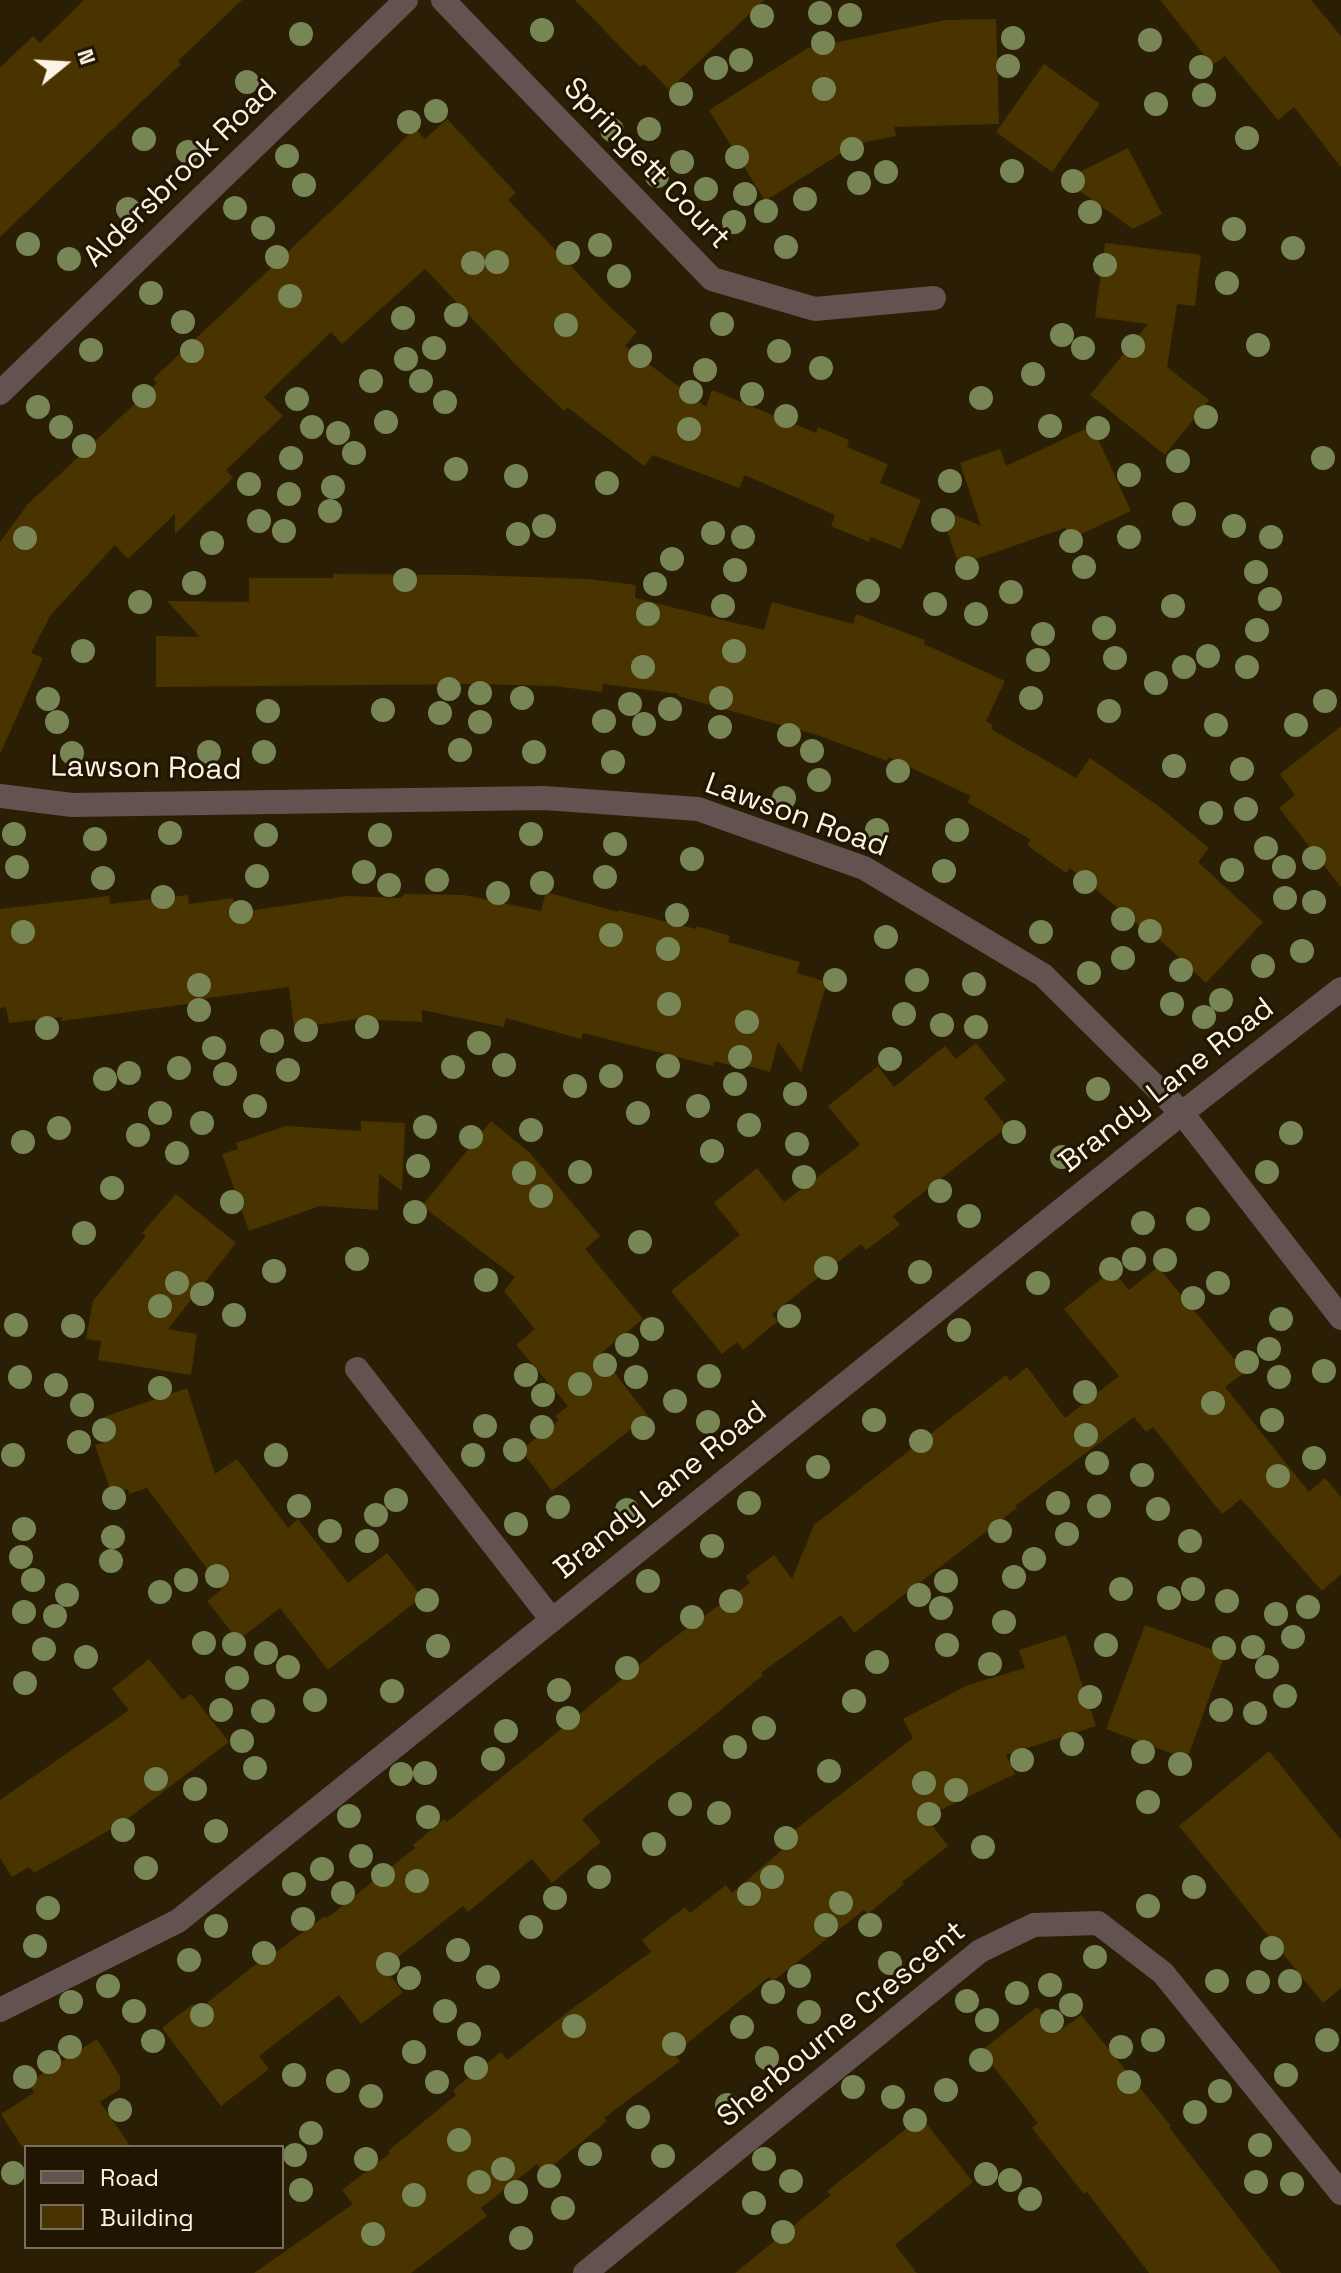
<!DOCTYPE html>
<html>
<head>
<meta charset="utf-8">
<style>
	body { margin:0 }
	#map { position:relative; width:1341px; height:2273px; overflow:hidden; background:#2a1e04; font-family:"Space Grotesk",sans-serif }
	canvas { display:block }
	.legend { position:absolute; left:24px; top:2145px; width:260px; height:104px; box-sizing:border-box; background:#201500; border:2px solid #786e5b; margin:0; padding:10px 14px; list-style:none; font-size:24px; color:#fbf3e3 }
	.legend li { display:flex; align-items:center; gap:16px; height:40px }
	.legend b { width:40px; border:2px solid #786e5b }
	.north { position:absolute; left:24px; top:24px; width:80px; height:80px; -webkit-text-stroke:6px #201500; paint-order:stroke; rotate:72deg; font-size:22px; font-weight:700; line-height:32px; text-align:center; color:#fbf3e3 }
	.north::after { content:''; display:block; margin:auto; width:28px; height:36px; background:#fbf3e3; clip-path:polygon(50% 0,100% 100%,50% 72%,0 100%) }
</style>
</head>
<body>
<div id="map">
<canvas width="1341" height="2273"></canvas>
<ul class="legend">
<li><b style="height:10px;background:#625351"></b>Road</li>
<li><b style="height:22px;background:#493400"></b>Building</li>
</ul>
<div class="north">N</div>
</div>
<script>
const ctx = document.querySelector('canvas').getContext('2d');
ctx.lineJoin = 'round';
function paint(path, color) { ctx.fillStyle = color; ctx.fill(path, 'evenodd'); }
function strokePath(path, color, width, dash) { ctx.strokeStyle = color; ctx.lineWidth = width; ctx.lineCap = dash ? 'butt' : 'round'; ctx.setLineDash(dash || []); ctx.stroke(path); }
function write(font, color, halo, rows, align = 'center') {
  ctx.font = font + ' "Space Grotesk",sans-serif'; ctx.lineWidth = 6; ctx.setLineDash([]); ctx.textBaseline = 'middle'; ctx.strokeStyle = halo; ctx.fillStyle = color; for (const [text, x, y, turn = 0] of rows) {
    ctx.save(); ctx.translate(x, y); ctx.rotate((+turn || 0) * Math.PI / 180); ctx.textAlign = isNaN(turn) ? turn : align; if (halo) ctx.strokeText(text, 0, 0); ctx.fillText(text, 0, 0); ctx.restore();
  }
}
const building = new Path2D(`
	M84,0H242L178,61L181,64L0,237V68L33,36L40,43Z
	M575,0H764L669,90L644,64L640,67Z
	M1160,0H1311L1341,36V167L1294,107L1278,120L1225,56L1212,65Z
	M996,19L999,124L894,127L896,136L856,144L765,201L709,110L808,48L946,20Z
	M1044,64L1100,104L1052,172L996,132Z
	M447,119L516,193L508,200L607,304L637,332L625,346L706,407L712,390L816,433L818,427L849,440L847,447L888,464L880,483L921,500L901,549L871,537L869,542L831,526L835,515L745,475L739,488L653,455L644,466L567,407L564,411L522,371L425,269L342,344L331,332L264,397L283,416L226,470L233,478L175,534V514L128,559L115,545L50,616L31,653L43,658L0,754V542L28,504L157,383L153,379L347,196L415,128L425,139Z
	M1128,148L1162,214L1133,229L1064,180Z
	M1105,243L1201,255L1195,306L1177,304L1167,367L1209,400L1165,455L1090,395L1148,324L1095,317Z
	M1092,426L1131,511L1070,539L1065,528L959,565L939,508L981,526L960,463L1000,449L1006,466Z
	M333,574L472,575L588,579L636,585L635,598L764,630L772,602L853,624L856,614L925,640L924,644L1005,681L986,721L993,725L991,729L1076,778L1090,758L1161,808L1209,848L1198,862L1263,922L1206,983L1144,925L1142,928L1070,868L1066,873L1027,845L1031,840L967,802L971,796L888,757L887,761L820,736L678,696L679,694L603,684L602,692L554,686L473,684L156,687V636L200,637L167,601L249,602V578H333Z
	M1341,726V887L1279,808L1295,795L1280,774Z
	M546,892L618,912L619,910L696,929L697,926L730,936L728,942L800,962L797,973L827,982L801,1072L778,1042L770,1072L730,1061L729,1065L714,1061L713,1066L583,1033L581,1039L506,1018L504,1027L422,1010V1022L358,1019L294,1028L289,987L201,999L202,1002L62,1021V1017L9,1023L6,1007L0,1008V909L109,896L110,904L188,895L189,904L233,898L235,913L348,896L401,898L405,894L464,895L541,911Z
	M976,1043L1006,1080L984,1098L1007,1127L893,1216L900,1225L866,1250L861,1244L772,1314L778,1321L743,1350L737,1342L722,1354L671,1291L740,1235L714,1203L757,1168L784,1202L860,1145L828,1106L878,1066L894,1087L945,1046L956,1059Z
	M361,1121L405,1123L402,1191L379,1174L378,1210L320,1206L249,1231L222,1154L238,1149L236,1143L286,1126L361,1131Z
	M491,1121L530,1153L600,1236L585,1249L643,1319L600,1354L648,1416L552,1491L521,1450L559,1420L555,1416L568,1406L516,1345L535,1329L504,1291L515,1277L422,1206Z
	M176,1194L236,1243L168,1329L197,1334L191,1375L98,1360L101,1341L86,1339L93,1301L146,1236L142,1233Z
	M1158,1267L1245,1372L1225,1387L1309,1492L1325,1478L1341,1497V1574L1322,1591L1241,1499L1222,1514L1153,1427L1146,1432L1134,1417L1015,1506L1017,1508L854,1633L841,1615L761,1673L763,1675L705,1723L582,1819L601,1842L552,1883L532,1859L468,1912L463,1906L384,1968L403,1992L361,2024L339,1995L259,2056L269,2069L221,2106L162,2028L193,2004L198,2010L274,1950L276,1952L325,1916L327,1918L415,1848L413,1845L425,1835L444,1819L447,1822L664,1645L750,1583L746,1576L774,1555L792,1579L814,1525L1006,1375L1010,1381L1027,1367L1065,1418L1119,1376L1064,1309L1112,1270L1129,1290Z
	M187,1388L215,1474L237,1459L288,1528L298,1519L348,1583L387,1553L422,1597L328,1670L280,1608L238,1640L207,1601L222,1589L147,1488L129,1494L128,1489L112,1495L95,1445L112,1440L104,1417Z
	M1145,1625L1225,1654L1187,1759L1106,1729Z
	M1066,1635L1096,1726L1006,1755L1015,1774L926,1817L948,1846L902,1882L904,1884L868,1914L864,1910L773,1981L769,1977L674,2054L680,2061L604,2118L607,2121L544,2173L537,2164L481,2208L487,2216L411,2273H254L353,2204L342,2190L390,2153L388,2151L456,2095L453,2090L501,2052L507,2060L573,2008L651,1952L642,1940L685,1907L690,1913L726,1885L732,1893L795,1839L791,1833L913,1738L903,1719L968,1685L1025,1668L1019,1650Z
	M149,1659L182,1700L191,1694L229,1742L122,1823L34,1873L29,1867L12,1877L0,1858V1800L129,1710L112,1689Z
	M1269,1751L1341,1840V1988L1323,2003L1179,1826Z
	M1037,2007L1057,2033L1081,2015L1171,2126L1169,2127L1281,2273H1149L1087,2192L1084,2194L1032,2128L1038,2123L981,2051Z
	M97,2039L120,2076V2089L100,2102L131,2147H22L1,2114L34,2093L28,2083Z
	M921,2117L973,2182L895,2245L917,2273H735L831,2195L827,2191Z`);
const minor = new Path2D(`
	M443,0L712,279L815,309L934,298
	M0,393L406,0
	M0,796L72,805L544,798L698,809L864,868L1043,975L1182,1113L1341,1318
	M357,1369L552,1620
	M0,2010L178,1921L1182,1113L1341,989
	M585,2273L980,1951L1034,1925L1098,1923L1163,1973L1341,2193`);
const trees = [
	[820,13],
	[850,15],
	[762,16],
	[542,30],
	[301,34],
	[1013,38],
	[1150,40],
	[823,43],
	[741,60],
	[1008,66],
	[1201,67],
	[716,68],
	[247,82],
	[824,89],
	[681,94],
	[1204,95],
	[1156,104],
	[436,111],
	[409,122],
	[649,129],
	[612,130],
	[1247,138],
	[144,139],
	[852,149],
	[188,152],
	[287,156],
	[737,157],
	[682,162],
	[1012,171],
	[886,172],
	[657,176],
	[1073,181],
	[859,183],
	[304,185],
	[706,189],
	[745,194],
	[805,199],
	[235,208],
	[128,209],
	[766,211],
	[1090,212],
	[734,222],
	[263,228],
	[1234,229],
	[28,244],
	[600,245],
	[786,247],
	[1293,248],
	[568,253],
	[277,257],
	[69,259],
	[497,262],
	[473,263],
	[1105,265],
	[619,276],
	[1227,283],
	[151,293],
	[290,296],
	[456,315],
	[403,318],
	[183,322],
	[722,324],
	[566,325],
	[1062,335],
	[1258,345],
	[1133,346],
	[434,348],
	[1083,348],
	[91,350],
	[192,351],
	[779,351],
	[640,356],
	[406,359],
	[821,368],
	[705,370],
	[1033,374],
	[371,381],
	[421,381],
	[691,392],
	[752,394],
	[144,396],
	[981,398],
	[297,399],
	[445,402],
	[38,407],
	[786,416],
	[1206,417],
	[386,422],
	[1050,426],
	[61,427],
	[312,427],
	[1098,428],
	[689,429],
	[338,433],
	[84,446],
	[354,453],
	[291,458],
	[1323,458],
	[1178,461],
	[456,469],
	[1129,475],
	[516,476],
	[950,481],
	[607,483],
	[249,484],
	[333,487],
	[289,494],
	[330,511],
	[1184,514],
	[943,520],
	[259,521],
	[544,526],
	[1234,526],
	[284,531],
	[713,533],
	[518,534],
	[743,537],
	[1129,537],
	[1271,537],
	[25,538],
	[1071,541],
	[212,543],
	[672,559],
	[1084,567],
	[967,568],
	[735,570],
	[1256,572],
	[405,580],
	[194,583],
	[655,584],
	[868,591],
	[1011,592],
	[1270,599],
	[140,602],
	[935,604],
	[723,606],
	[1173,606],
	[648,614],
	[976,614],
	[1104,628],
	[1257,630],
	[1043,634],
	[83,651],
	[734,651],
	[1208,656],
	[1115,658],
	[1038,660],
	[643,667],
	[1184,667],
	[1247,667],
	[1156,683],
	[449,689],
	[480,693],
	[522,698],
	[721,698],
	[1031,698],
	[48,699],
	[1325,701],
	[630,704],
	[670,709],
	[383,710],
	[268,711],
	[1109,711],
	[440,713],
	[604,721],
	[57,722],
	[480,722],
	[644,724],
	[1216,725],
	[1296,725],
	[720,727],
	[789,735],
	[460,750],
	[812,751],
	[209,752],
	[264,752],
	[534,752],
	[72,753],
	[613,762],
	[1174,766],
	[1242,769],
	[898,771],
	[819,780],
	[784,798],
	[1246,809],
	[1211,813],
	[877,830],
	[957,830],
	[170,833],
	[14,834],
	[531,834],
	[266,835],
	[380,835],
	[95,839],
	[615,844],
	[1266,848],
	[1314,858],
	[692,859],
	[17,867],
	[1284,867],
	[1232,870],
	[944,871],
	[364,872],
	[257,876],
	[605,877],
	[103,878],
	[437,880],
	[1085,882],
	[542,883],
	[389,885],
	[498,893],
	[163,897],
	[1285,898],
	[1314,902],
	[241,912],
	[677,915],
	[1123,919],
	[1150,931],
	[23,932],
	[1041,932],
	[611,935],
	[886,937],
	[668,949],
	[1302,951],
	[1123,958],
	[1263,966],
	[1181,970],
	[1089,973],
	[835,980],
	[917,980],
	[974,984],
	[199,985],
	[1221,1000],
	[669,1004],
	[1172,1004],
	[199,1010],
	[904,1014],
	[1204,1017],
	[747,1022],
	[942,1025],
	[367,1027],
	[976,1027],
	[47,1028],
	[306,1030],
	[272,1041],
	[479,1043],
	[214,1048],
	[740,1057],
	[890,1059],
	[504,1065],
	[668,1066],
	[453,1067],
	[179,1068],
	[288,1070],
	[129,1073],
	[225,1074],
	[611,1076],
	[105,1079],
	[735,1084],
	[575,1086],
	[1098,1089],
	[795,1094],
	[255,1106],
	[698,1106],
	[160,1113],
	[638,1113],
	[202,1123],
	[749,1125],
	[425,1127],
	[59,1128],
	[531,1130],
	[1014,1132],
	[1291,1133],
	[138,1135],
	[471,1137],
	[23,1142],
	[797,1144],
	[712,1151],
	[177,1153],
	[1062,1157],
	[418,1166],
	[580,1172],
	[1267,1172],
	[524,1173],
	[804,1177],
	[112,1188],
	[940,1191],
	[541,1196],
	[232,1202],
	[415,1212],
	[969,1216],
	[1198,1219],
	[1143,1223],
	[84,1233],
	[640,1242],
	[357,1259],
	[1134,1259],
	[1165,1260],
	[826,1268],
	[1111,1269],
	[274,1271],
	[920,1272],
	[486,1280],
	[177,1283],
	[1038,1283],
	[1218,1283],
	[202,1294],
	[1193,1298],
	[160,1306],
	[234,1315],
	[789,1316],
	[1281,1319],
	[16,1325],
	[73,1326],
	[652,1329],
	[959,1330],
	[627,1345],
	[1269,1349],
	[1247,1362],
	[605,1365],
	[1324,1371],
	[526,1375],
	[709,1376],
	[20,1377],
	[636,1377],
	[1279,1377],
	[580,1384],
	[56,1385],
	[160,1388],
	[1085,1392],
	[543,1395],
	[675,1401],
	[1213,1403],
	[82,1405],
	[874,1420],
	[1272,1420],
	[708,1422],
	[485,1426],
	[542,1427],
	[643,1428],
	[104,1430],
	[1086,1435],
	[921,1441],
	[79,1442],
	[515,1450],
	[13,1455],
	[276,1455],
	[473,1455],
	[1314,1458],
	[1097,1463],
	[818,1467],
	[1142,1475],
	[1278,1476],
	[114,1498],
	[396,1500],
	[749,1503],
	[1058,1503],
	[299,1506],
	[1099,1506],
	[558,1507],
	[1158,1509],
	[627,1510],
	[376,1515],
	[516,1524],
	[24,1529],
	[330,1531],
	[1000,1531],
	[1067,1534],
	[113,1537],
	[367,1541],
	[1190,1541],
	[712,1546],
	[21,1557],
	[1034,1559],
	[111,1561],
	[217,1576],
	[1014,1577],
	[33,1580],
	[186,1580],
	[648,1581],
	[946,1581],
	[1121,1589],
	[1193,1589],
	[160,1592],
	[67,1595],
	[919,1595],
	[1169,1598],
	[427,1600],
	[731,1601],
	[1227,1601],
	[1308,1607],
	[941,1608],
	[24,1612],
	[1276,1614],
	[55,1616],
	[692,1617],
	[1004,1622],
	[1293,1637],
	[204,1643],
	[234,1644],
	[947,1645],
	[1106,1645],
	[438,1646],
	[1253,1647],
	[1224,1648],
	[44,1649],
	[266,1653],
	[86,1657],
	[877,1662],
	[990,1664],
	[288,1667],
	[1267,1667],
	[627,1668],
	[237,1678],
	[25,1683],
	[559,1690],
	[392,1691],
	[1285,1696],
	[1090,1697],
	[315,1700],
	[854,1701],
	[221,1710],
	[1221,1710],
	[263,1711],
	[1255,1713],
	[568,1718],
	[764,1728],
	[506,1731],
	[242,1741],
	[1072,1744],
	[735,1747],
	[1143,1752],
	[493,1759],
	[1022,1760],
	[1180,1764],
	[255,1768],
	[829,1771],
	[425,1773],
	[401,1774],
	[156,1779],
	[924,1783],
	[195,1789],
	[956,1790],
	[1148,1802],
	[680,1804],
	[719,1813],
	[929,1814],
	[349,1816],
	[428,1817],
	[123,1830],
	[216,1831],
	[786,1838],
	[654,1844],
	[983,1847],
	[361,1856],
	[146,1868],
	[322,1869],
	[383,1875],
	[599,1877],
	[772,1877],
	[417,1881],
	[294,1884],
	[1194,1887],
	[343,1893],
	[749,1894],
	[555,1898],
	[841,1903],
	[1148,1906],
	[48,1908],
	[303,1919],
	[826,1925],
	[870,1925],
	[216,1926],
	[531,1927],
	[35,1946],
	[1272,1948],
	[458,1950],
	[264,1953],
	[1095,1957],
	[189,1960],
	[890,1963],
	[388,1964],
	[799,1976],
	[488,1977],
	[409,1978],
	[1217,1981],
	[1290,1981],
	[1258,1982],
	[1050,1985],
	[108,1986],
	[773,1992],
	[1017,1993],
	[967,2001],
	[71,2002],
	[1071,2005],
	[134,2011],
	[445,2011],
	[809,2012],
	[202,2015],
	[987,2020],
	[1052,2021],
	[574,2026],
	[742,2027],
	[469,2034],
	[1153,2040],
	[1327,2040],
	[153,2041],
	[674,2044],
	[70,2047],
	[1121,2047],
	[414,2052],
	[767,2058],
	[981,2060],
	[49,2062],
	[476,2068],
	[294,2075],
	[1286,2075],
	[25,2077],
	[338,2081],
	[437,2082],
	[1129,2082],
	[853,2087],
	[946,2090],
	[1220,2091],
	[371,2096],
	[893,2097],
	[727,2105],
	[120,2110],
	[1195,2112],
	[638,2117],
	[915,2120],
	[311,2133],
	[459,2140],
	[1260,2145],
	[590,2154],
	[295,2155],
	[663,2156],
	[366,2159],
	[764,2159],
	[503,2169],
	[13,2173],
	[986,2174],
	[549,2176],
	[1010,2180],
	[791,2181],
	[479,2182],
	[1256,2182],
	[1292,2184],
	[301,2190],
	[516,2192],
	[414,2195],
	[1030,2199],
	[754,2203],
	[563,2208],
	[783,2232],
	[373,2234],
	[521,2238]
];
const streetNames = [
	["Springett Court",646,164,46],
	["Aldersbrook Road",181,174,-44],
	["Lawson Road",146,769,1],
	["Lawson Road",796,816,20],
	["Brandy Lane Road",1167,1086,-38],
	["Brandy Lane Road",661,1491,-39],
	["Sherbourne Crescent",842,2025,-39]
];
paint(building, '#493400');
strokePath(minor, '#625351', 24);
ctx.fillStyle = '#778654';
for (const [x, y] of trees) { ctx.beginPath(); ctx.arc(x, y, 12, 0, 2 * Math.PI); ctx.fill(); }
write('30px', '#fbf3e3', '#201500', streetNames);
</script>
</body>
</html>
